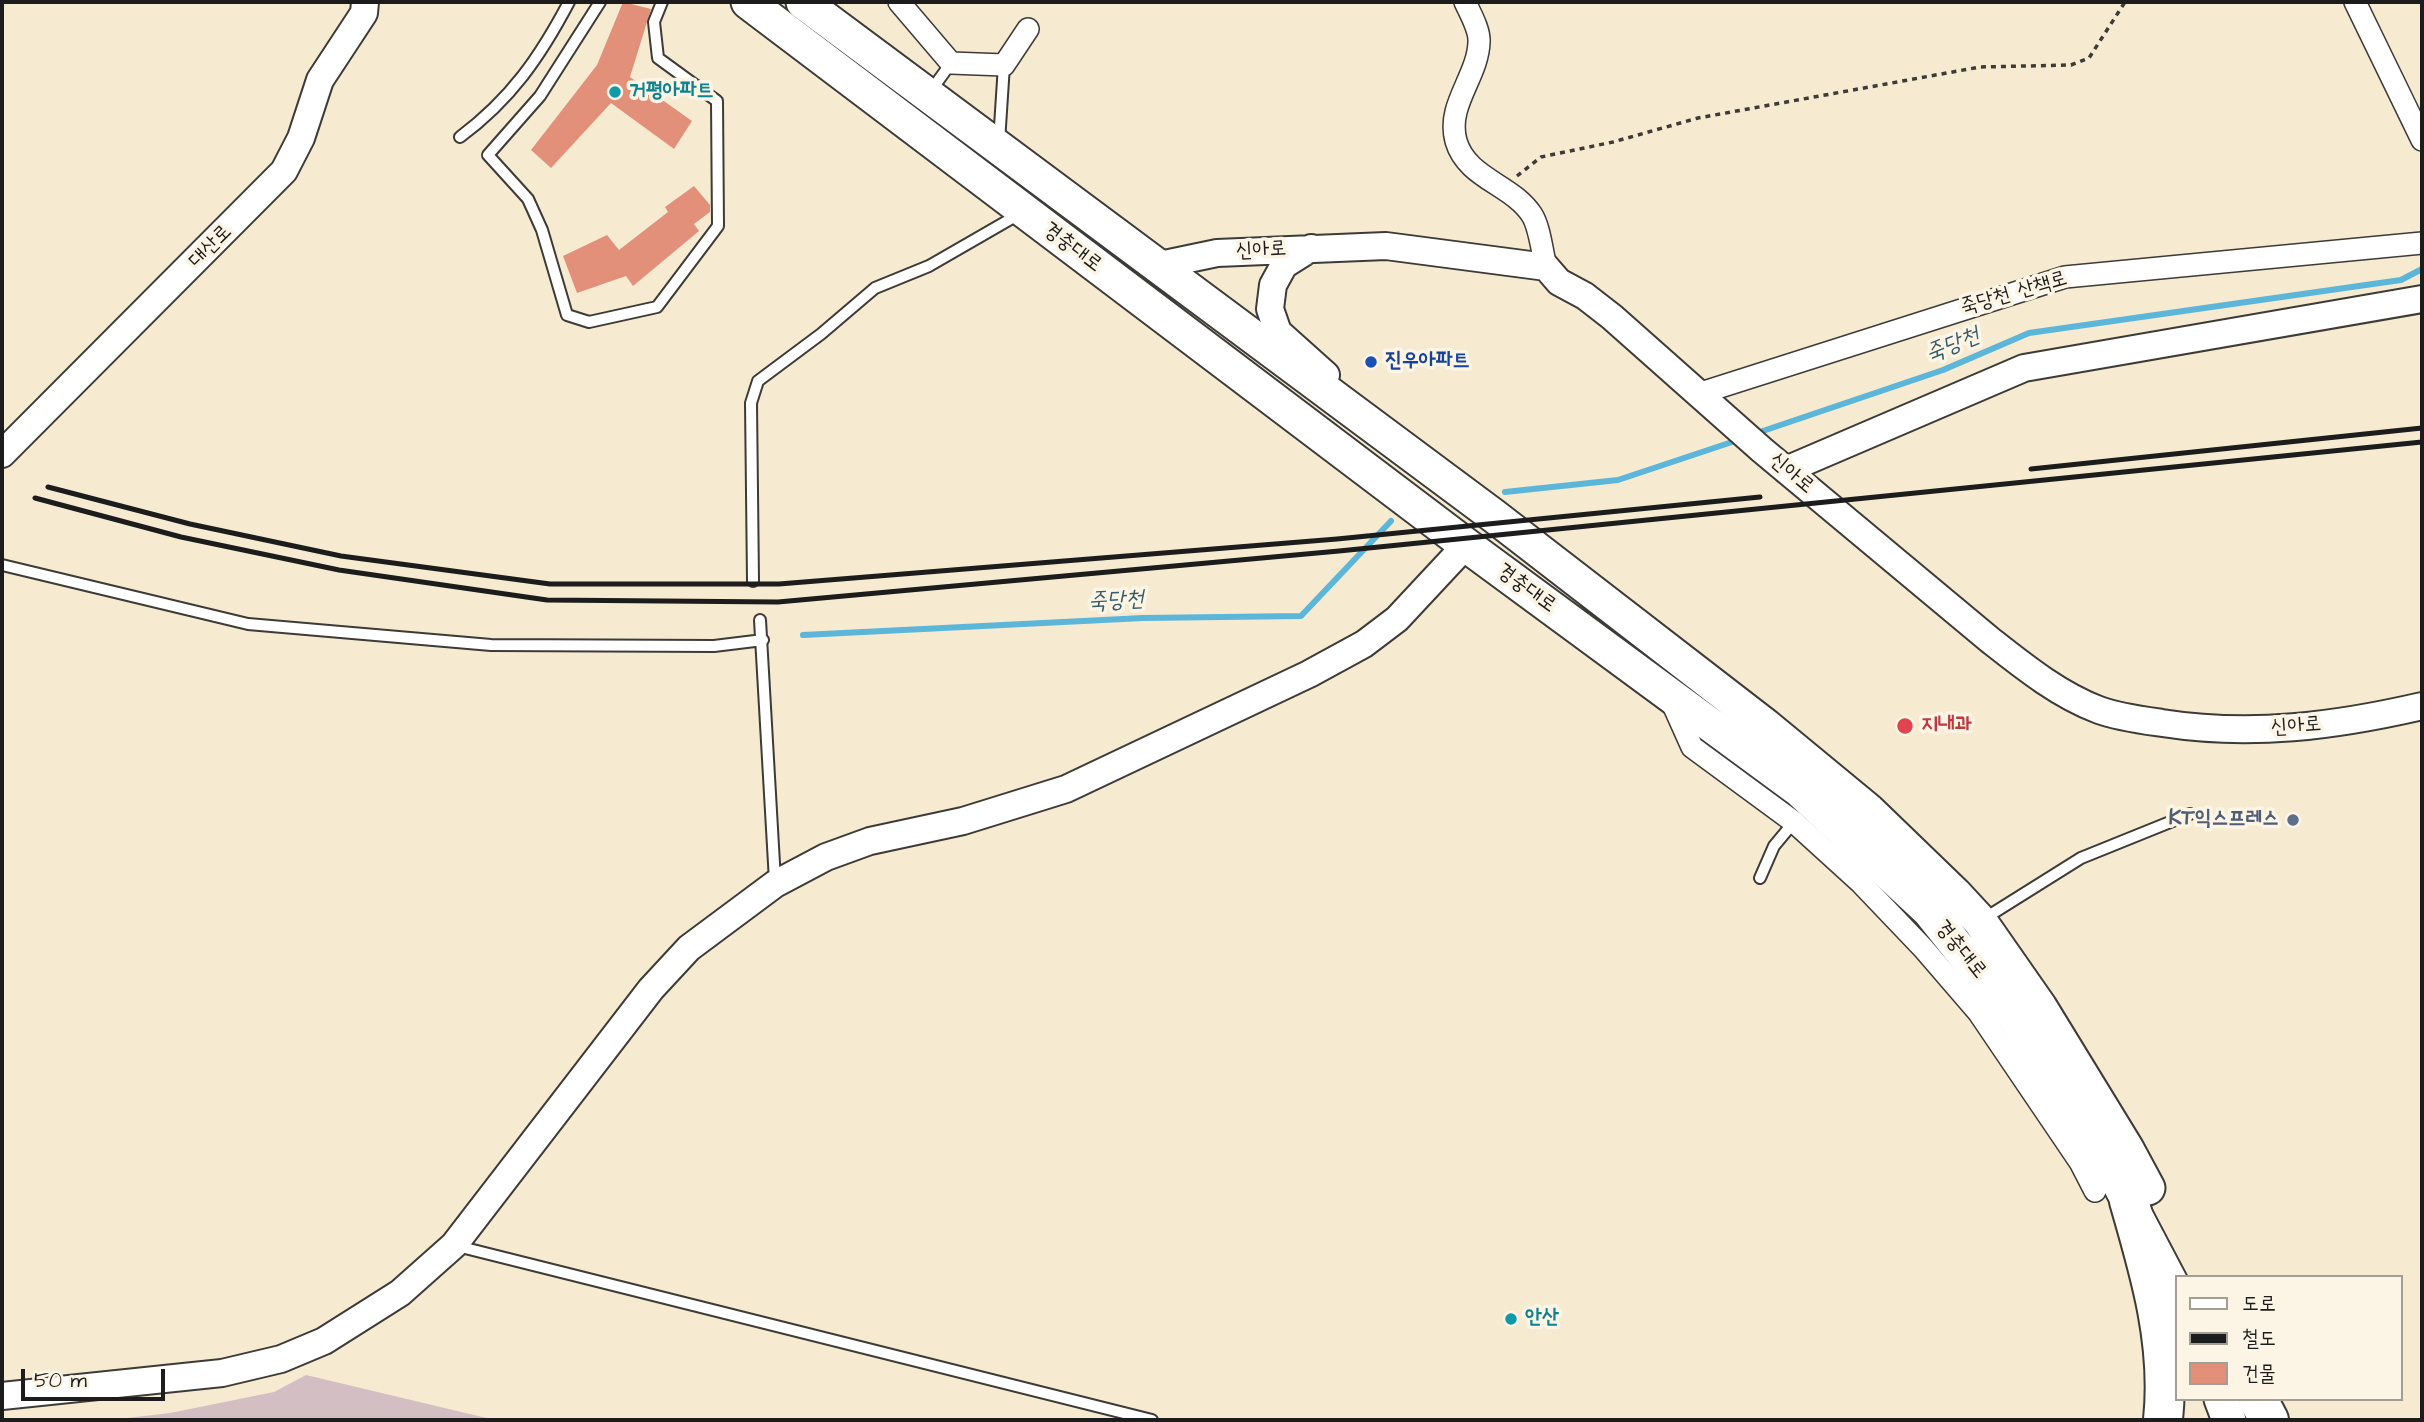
<!DOCTYPE html>
<html>
<head>
<meta charset="utf-8">
<style>
	body { margin:0 }
	#map { position:relative; width:2424px; height:1422px; overflow:hidden; background:#f6ead1; font-family:"Architects Daughter","Poor Story",sans-serif }
	canvas { display:block }
	.frame { position:absolute; inset:0; border:4px solid #1c1c1c; pointer-events:none }
	.legend { position:absolute; left:2175px; top:1275px; width:228px; height:126px; box-sizing:border-box; background:#fcf5e5; border:2px solid #a29e95; margin:0; padding:9px 12px; list-style:none; font-size:21px; color:#1c1c1c }
	.legend li { display:flex; align-items:center; gap:14px; height:35px }
	.legend b { width:35px; border:2px solid #a29e95 }
	.scale { position:absolute; left:21px; top:1369px; width:144px; height:32px; box-sizing:border-box; border:4px solid #1c1c1c; border-top:0; padding-left:9px; font-size:21px; line-height:24px; white-space:nowrap; color:#1c1c1c; -webkit-text-stroke:5px #fcf5e5; paint-order:stroke }
</style>
</head>
<body>
<div id="map">
<canvas width="2424" height="1422"></canvas>
<div class="frame"></div>
<ul class="legend">
<li><b style="height:9px;background:#fff"></b>도로</li>
<li><b style="height:9px;background:#1c1c1c"></b>철도</li>
<li><b style="height:19px;background:#e2907a"></b>건물</li>
</ul>
<div class="scale">50 m</div>
</div>
<script>
const ctx = document.querySelector('canvas').getContext('2d');
ctx.lineJoin = 'round';
function paint(path, color) { ctx.fillStyle = color; ctx.fill(path, 'evenodd'); }
function strokePath(path, color, width, dash) { ctx.strokeStyle = color; ctx.lineWidth = width; ctx.lineCap = dash ? 'butt' : 'round'; ctx.setLineDash(dash || []); ctx.stroke(path); }
function write(font, color, halo, rows, align = 'center') {
  ctx.font = font + ' "Architects Daughter","Poor Story",sans-serif'; ctx.lineWidth = 7; ctx.setLineDash([]); ctx.textBaseline = 'middle'; ctx.strokeStyle = halo; ctx.fillStyle = color; for (const [text, x, y, turn = 0] of rows) {
    ctx.save(); ctx.translate(x, y); ctx.rotate((+turn || 0) * Math.PI / 180); ctx.textAlign = isNaN(turn) ? turn : align; if (halo) ctx.strokeText(text, 0, 0); ctx.fillText(text, 0, 0); ctx.restore();
  }
}
const industrial = new Path2D(`
	M306,1375L495,1420H110L170,1413L274,1392Z`);
const stream = new Path2D(`
	M1754,434L1943,370L2029,333L2401,280L2422,269
	M1505,492L1618,480L1741,439
	M803,635L1143,618L1301,616L1391,521`);
const building = new Path2D(`
	M623,2L651,9L630,77L692,121L674,149L611,103L551,168L531,150L597,65Z
	M694,186L710,205V212L694,224L699,231L633,286L626,276L577,293L563,256L607,235L619,250L668,212L665,207Z`);
const path = new Path2D(`
	M1517,176L1541,157L1613,142L1698,118L1980,67L2071,65L2089,58L2125,2`);
const service = new Path2D(`
	M600,2L540,96L488,155L528,199L542,230L567,315L589,322L657,307L718,226L717,101L658,58L654,22L662,2
	M930,92L951,63
	M460,137C511,99 540,57 569,2
	M999,142L1004,65
	M2,565L248,624L491,645L714,646L763,640
	M753,581L751,403L758,381L821,334L875,288L929,266L1021,213
	M760,620L775,881
	M1760,878L1774,846L1794,822
	M1982,920L2081,858L2190,814
	M457,1246L1152,1420`);
const minor = new Path2D(`
	M899,2L951,63L1004,65L1028,29
	M1465,2C1470,13 1480,30 1479,42C1478,77 1446,105 1456,141C1467,179 1512,184 1532,215C1540,228 1542,252 1546,267
	M2355,2L2422,140
	M1701,393L2065,277L2422,243
	M1670,698L1692,747L1794,822L1860,882L1923,948L1979,1013L2080,1162L2095,1191`);
const tertiary = new Path2D(`
	M1311,248L1284,265L1273,285L1270,309L1278,332L1326,375
	M1155,266L1217,253L1386,246L1546,267L1559,282L1585,296L1612,317L1762,450L1990,640C2023,666 2059,695 2099,710C2118,717 2141,720 2162,723C2251,737 2335,726 2422,706
	M2,454L284,171L301,138L320,80L364,13L365,2
	M1786,470L2024,368L2422,299
	M2,1396L222,1373L281,1359L324,1341L400,1293L454,1245L651,989L689,948L775,884L826,857L870,841L963,821L1066,789L1309,674L1364,644L1397,619L1466,545`);
const primary = new Path2D(`
	M748,2L1466,545L1799,790L1929,911L2016,1020L2107,1161L2177,1294
	M803,2L1494,516L1766,726L1869,811L1955,894L1980,921L2040,1007L2127,1149L2148,1188
	M2221,1399L2229,1420`);
const motorway = new Path2D(`
	M2129,1201C2150,1273 2171,1344 2163,1420
	M2258,1399L2269,1420`);
const rail = new Path2D(`
	M2031,469L2422,428
	M48,487L190,524L341,556L550,584H779L1337,539L1760,497
	M35,498L181,537L339,570L547,600L778,602L1339,551L2422,442`);
const markers = [
	[615,92,7,"#0f9aa8"],
	[1371,362,7,"#1a4fb4"],
	[1905,726,9,"#e0444e"],
	[2293,820,7,"#5c6f8a"],
	[1511,1319,7,"#0f9aa8"]
];
const cultureNames = [
	["거평아파트",629,92],
	["안산",1525,1319]
];
const streetNames = [
	["대산로",211,247,-45],
	["경충대로",1072,248,37],
	["신아로",1261,251,-3],
	["죽당천 산책로",2014,294,-16],
	["신아로",1791,474,40],
	["경충대로",1526,589,36],
	["신아로",2296,727,-4],
	["경충대로",1960,950,51]
];
const transitNames = [
	["진우아파트",1385,362]
];
const healthNames = [
	["지내과",1921,726]
];
const serviceNames = [
	["KT익스프레스",2279,820]
];
const waterNames = [
	["죽당천",1953,346,-22],
	["죽당천",1116,602,-3]
];
paint(industrial, '#d2bec3');
strokePath(stream, '#5bb6d9', 6);
paint(building, '#e2907a');
strokePath(service, '#3d3b37', 14);
strokePath(minor, '#3d3b37', 24);
strokePath(tertiary, '#3d3b37', 30);
strokePath(primary, '#3d3b37', 37);
strokePath(motorway, '#3d3b37', 42);
strokePath(path, '#3d3b37', 3.5, [5, 5]);
strokePath(service, '#fff', 10);
strokePath(minor, '#fff', 21);
strokePath(tertiary, '#fff', 26);
strokePath(primary, '#fff', 33);
strokePath(motorway, '#fff', 38);
strokePath(rail, '#1c1c1c', 5);
for (const [x, y, r, color] of markers) { const dot = new Path2D(); dot.arc(x, y, r, 0, 2 * Math.PI); ctx.fillStyle = color; ctx.fill(dot); strokePath(dot, '#fcf5e5', 2.5); }
write('bold 21px', '#0d838f', '#fcf5e5', cultureNames, 'left');
write('21px', '#1c1c1c', '#fcf5e5', streetNames);
write('bold 21px', '#164399', '#fcf5e5', transitNames, 'left');
write('bold 21px', '#be3a42', '#fcf5e5', healthNames, 'left');
write('bold 21px', '#4e5e75', '#fcf5e5', serviceNames, 'right');
write('italic 23px', '#355a68', '#fcf5e5', waterNames);
</script>
</body>
</html>
